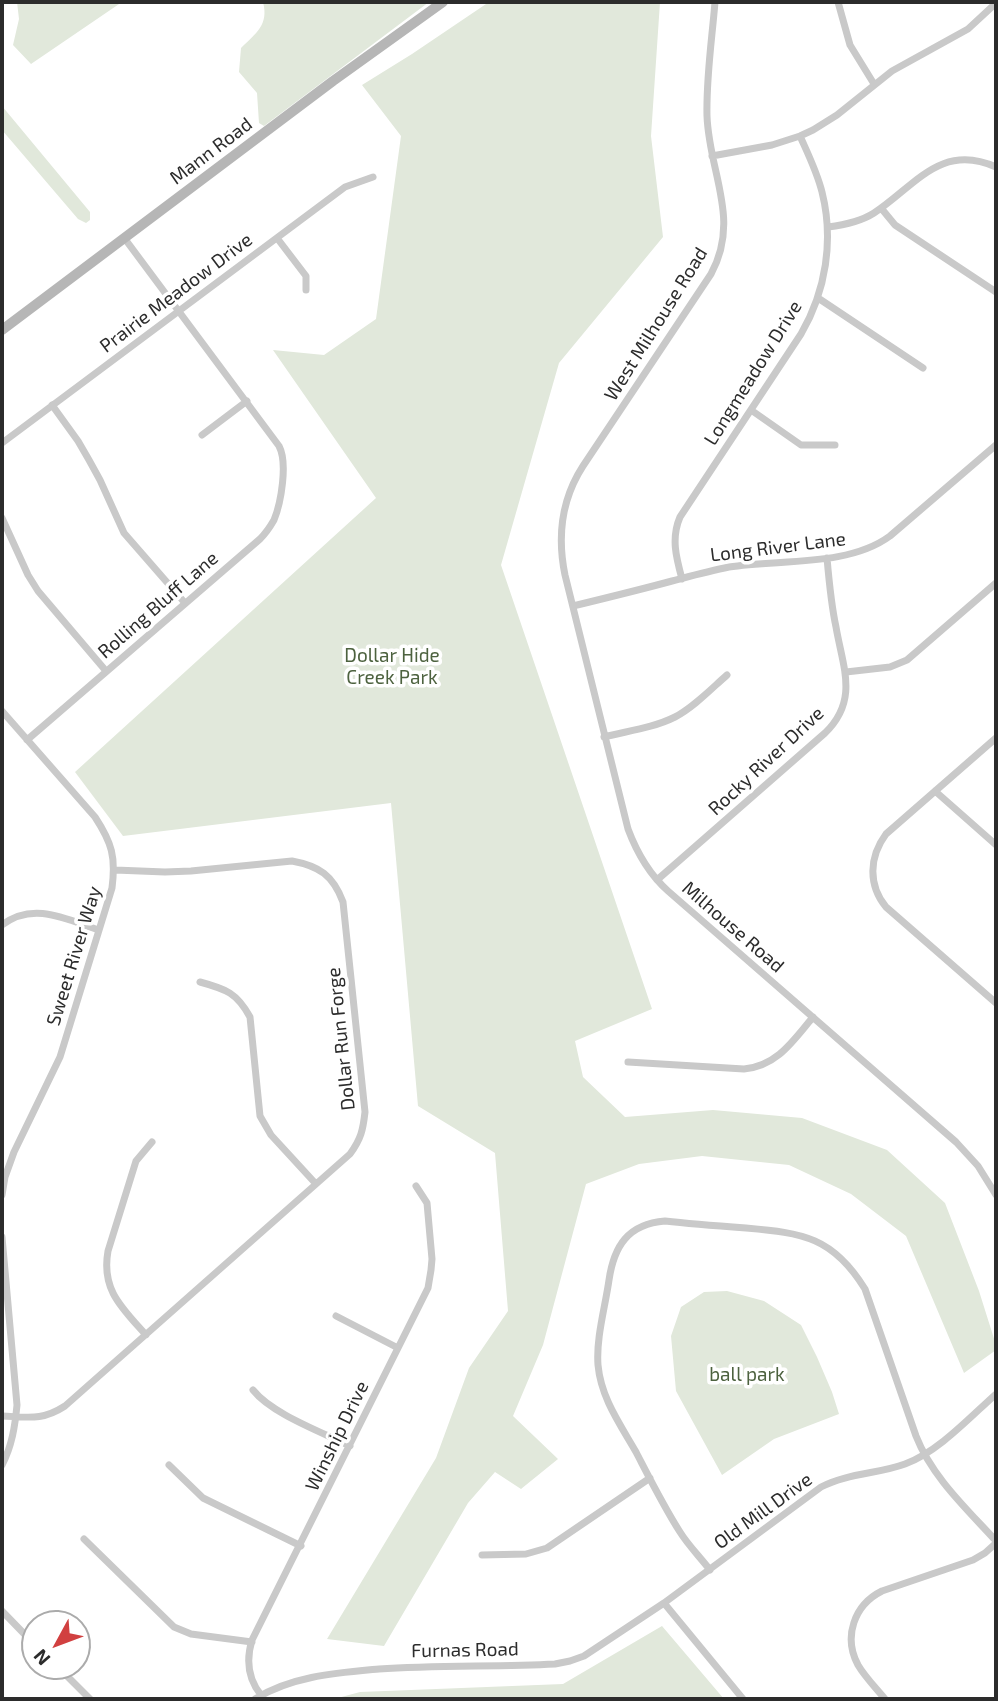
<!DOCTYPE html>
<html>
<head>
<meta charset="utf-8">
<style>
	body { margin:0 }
	#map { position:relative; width:998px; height:1701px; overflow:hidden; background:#fff; font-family:"Exo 2",sans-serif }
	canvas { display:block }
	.frame { position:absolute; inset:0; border:4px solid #2c2c2c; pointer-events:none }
	.north { position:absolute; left:21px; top:1610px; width:70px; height:70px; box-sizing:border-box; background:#fff; border:2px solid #ababab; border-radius:50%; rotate:229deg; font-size:19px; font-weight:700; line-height:28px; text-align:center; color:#2c2c2c }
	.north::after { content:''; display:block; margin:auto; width:24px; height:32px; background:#d14040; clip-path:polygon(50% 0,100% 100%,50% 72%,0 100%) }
</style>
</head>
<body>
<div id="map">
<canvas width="998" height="1701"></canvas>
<div class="frame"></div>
<div class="north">N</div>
</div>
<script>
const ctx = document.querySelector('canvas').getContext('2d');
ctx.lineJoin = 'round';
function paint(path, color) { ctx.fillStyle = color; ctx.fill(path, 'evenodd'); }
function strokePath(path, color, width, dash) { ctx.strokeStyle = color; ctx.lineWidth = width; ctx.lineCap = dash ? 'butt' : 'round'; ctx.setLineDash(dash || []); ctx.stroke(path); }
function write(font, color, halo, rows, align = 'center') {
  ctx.font = font + ' "Exo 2",sans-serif'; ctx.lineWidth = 7; ctx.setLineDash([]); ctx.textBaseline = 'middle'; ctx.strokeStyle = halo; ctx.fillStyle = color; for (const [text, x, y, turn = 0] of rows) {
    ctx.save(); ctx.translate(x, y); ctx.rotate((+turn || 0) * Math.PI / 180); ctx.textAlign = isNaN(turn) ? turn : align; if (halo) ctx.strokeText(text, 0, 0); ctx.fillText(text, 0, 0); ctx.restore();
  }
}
const green = new Path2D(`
	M17,2H122L31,64L13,45L19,19Z
	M263,2H429L264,126L259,123L257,93L239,72L241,48C256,33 269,25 263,2Z
	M489,2H660L651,136L663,237L559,363L501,565L652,1009L575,1041L583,1077L625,1117L713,1110L802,1118L887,1150L945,1203L979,1291L996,1345V1350L964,1373L906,1236L851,1194L789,1165L702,1156L639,1164L586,1184L543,1345L513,1416L558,1459L521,1489L495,1472L468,1503L384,1646L327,1639L436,1458L469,1368L508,1311L495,1153L418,1106L391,803L123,836L75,772L376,498L273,350L324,355L376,319L401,136L362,85L412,54Z
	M2,106L90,212V220L86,223L78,219L2,130Z
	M727,1291L764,1301L801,1325L817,1357L832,1392L839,1414L774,1439L722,1475L676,1391L671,1336L681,1307L704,1292Z
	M662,1626L724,1699H334L360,1692L563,1684Z`);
const street = new Path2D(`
	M715,2C712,39 706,78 707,116C709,173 741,219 711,274L583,466C561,500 557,536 565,575L628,829C637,853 649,874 668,891L956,1142L978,1166L996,1195
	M838,2L850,45L874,84
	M712,156L772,145L800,136L813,130L837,115L892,71L968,29L996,3
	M881,208L895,225L996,292
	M828,227C844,225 860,222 874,213C915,186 941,142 996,167
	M277,238L306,276V290
	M818,298L923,368
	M52,405L78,441L89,460L100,480L124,533L185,603
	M751,410L801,445H835
	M202,435L247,401
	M2,443L345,187L373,177
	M2,518L28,575L38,591L106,671
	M682,579C676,557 671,538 680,517L801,334C826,291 834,240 822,192C817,172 808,154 800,136
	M573,606C606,598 639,590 672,581C691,576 709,571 729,567C780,559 848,567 890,536L996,445
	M846,672L890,667L907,660L996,583
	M2,711L95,817C112,843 116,857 112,888L60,1057L14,1152L5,1177L2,1195
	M604,737C627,731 653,728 675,717C694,707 711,689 727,675
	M996,738L886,834C869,857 868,885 886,907L996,1003
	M27,740L260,539C266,533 270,527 274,520C281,503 288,463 279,446L125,239
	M935,791L996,845
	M657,880L825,733C859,700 843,668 836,627C831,604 829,581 827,558
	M2,925C33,901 66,919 99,930
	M200,982C226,989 237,993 250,1017L260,1116L271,1135L316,1184
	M628,1062L744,1069C777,1066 793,1041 813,1017
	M2,1237L17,1405C15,1426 12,1446 2,1465
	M336,1316L398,1348
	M146,1335C122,1308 101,1290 108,1251L136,1161L152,1142
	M253,1390C272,1414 322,1432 350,1446
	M2,1416C28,1417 42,1421 65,1406L350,1154C361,1139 363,1130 365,1112L343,902C333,875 319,866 292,861L191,871L165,872L115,870
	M169,1465L203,1498L301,1546
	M84,1539L174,1627L191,1634L252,1642
	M482,1555L526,1554L547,1548L650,1478
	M710,1570C700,1557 688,1545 680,1532C664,1507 650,1479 636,1452C620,1424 601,1398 598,1365C596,1338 605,1308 609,1280C614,1246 628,1224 665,1221C692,1224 719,1226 746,1228C803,1233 833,1237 865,1289L916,1436C932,1477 967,1509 996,1541
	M664,1603L743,1699
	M2,1611L35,1645
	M57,1666L90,1699
	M261,1695C248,1679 246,1660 252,1640L428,1288L431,1270L432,1259L427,1203L416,1186
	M255,1699C292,1676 336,1673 379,1669C437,1665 497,1667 555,1664L570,1661L584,1656L664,1603L821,1487C848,1473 878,1474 905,1464C938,1452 970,1417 996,1394
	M885,1699C876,1688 865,1677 858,1665C843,1637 854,1605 882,1591L973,1560L985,1553L996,1543`);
const secondary = new Path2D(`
	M2,330L333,81L443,2`);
const streetNames = [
	["Mann Road",211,151,-37],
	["Prairie Meadow Drive",176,293,-37],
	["West Milhouse Road",656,324,-58],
	["Longmeadow Drive",753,373,-58],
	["Long River Lane",778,547,-7],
	["Rolling Bluff Lane",158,605,-41],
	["Rocky River Drive",766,761,-43],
	["Milhouse Road",733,927,41],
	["Sweet River Way",74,956,-73],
	["Dollar Run Forge",341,1039,-96],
	["Winship Drive",337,1436,-64],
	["Old Mill Drive",763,1511,-36],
	["Furnas Road",465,1650,-1]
];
const parkNames = [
	["Dollar Hide",392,656],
	["Creek Park",392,678],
	["ball park",747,1375]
];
paint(green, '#e1e8db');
strokePath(street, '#c9c9c9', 7);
strokePath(secondary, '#b6b6b6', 10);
write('19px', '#2c2c2c', '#fff', streetNames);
write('19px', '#4d623f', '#fff', parkNames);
</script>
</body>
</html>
